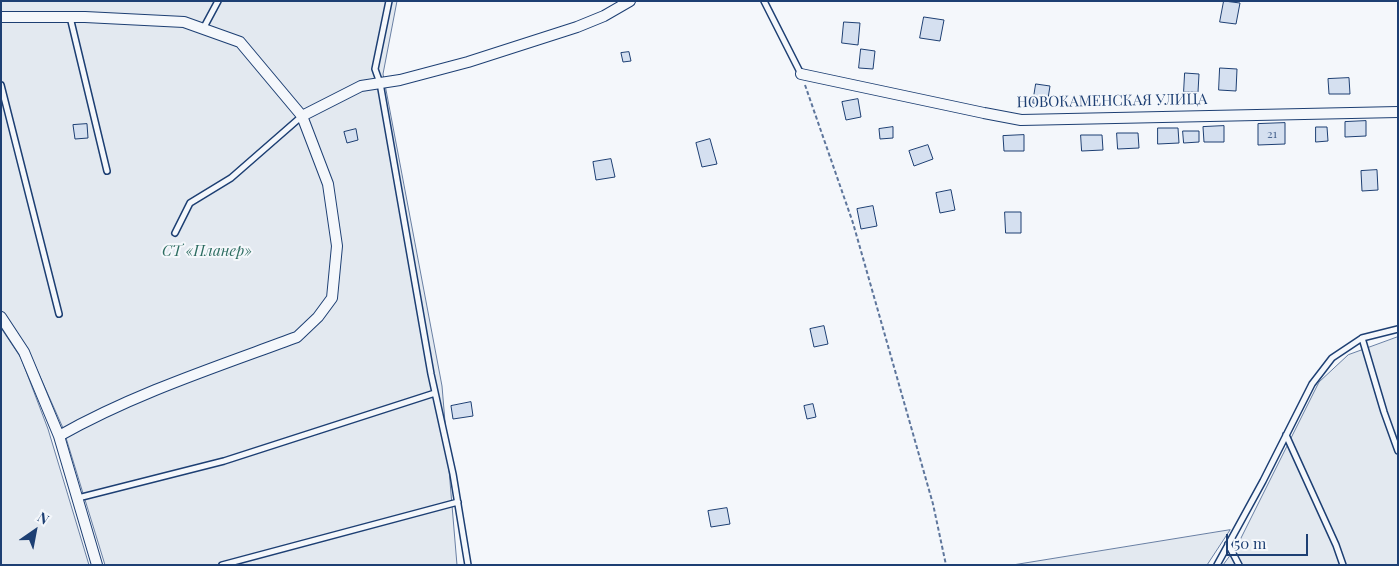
<!DOCTYPE html>
<html>
<head>
<meta charset="utf-8">
<style>
	body { margin:0 }
	#map { position:relative; width:1399px; height:566px; overflow:hidden; background:#f4f7fb; font-family:"Playfair Display",serif }
	canvas { display:block }
	.frame { position:absolute; inset:0; border:2px solid #1d3f73; pointer-events:none }
	.north { position:absolute; left:10px; top:506px; width:50px; height:50px; -webkit-text-stroke:4px #f4f7fb; paint-order:stroke; rotate:33deg; font-size:14px; font-weight:700; line-height:20px; text-align:center; color:#1d3f73 }
	.north::after { content:''; display:block; margin:auto; width:18px; height:22px; background:#1d3f73; clip-path:polygon(50% 0,100% 100%,50% 72%,0 100%) }
	.scale { position:absolute; left:1226px; top:534px; width:82px; height:22px; box-sizing:border-box; border:2px solid #1d3f73; border-top:0; padding-left:6px; font-size:15px; line-height:18px; white-space:nowrap; color:#1d3f73; -webkit-text-stroke:4px #f4f7fb; paint-order:stroke }
</style>
</head>
<body>
<div id="map">
<canvas width="1399" height="566"></canvas>
<div class="frame"></div>
<div class="north">N</div>
<div class="scale">50 m</div>
</div>
<script>
const ctx = document.querySelector('canvas').getContext('2d');
ctx.lineJoin = 'round';
function paint(path, color) { ctx.fillStyle = color; ctx.fill(path, 'evenodd'); }
function strokePath(path, color, width, dash) { ctx.strokeStyle = color; ctx.lineWidth = width; ctx.lineCap = dash ? 'butt' : 'round'; ctx.setLineDash(dash || []); ctx.stroke(path); }
function write(font, color, halo, rows, align = 'center') {
  ctx.font = font + ' "Playfair Display",serif'; ctx.lineWidth = 4; ctx.setLineDash([]); ctx.textBaseline = 'middle'; ctx.strokeStyle = halo; ctx.fillStyle = color; for (const [text, x, y, turn = 0] of rows) {
    ctx.save(); ctx.translate(x, y); ctx.rotate((+turn || 0) * Math.PI / 180); ctx.textAlign = isNaN(turn) ? turn : align; if (halo) ctx.strokeText(text, 0, 0); ctx.fillText(text, 0, 0); ctx.restore();
  }
}
const green = new Path2D(`
	M1,1H397L383,74L442,386L457,565H105L63,428L30,354L1,313Z
	M1,328L21,358L48,429L89,565H1Z
	M1398,337V565H1223L1237,546L1319,382L1348,355Z
	M1230,530L1207,565H1013Z`);
const building = new Path2D(`
	M1224,1L1240,3L1236,24L1220,22Z
	M924,17L944,20L940,41L920,38Z
	M844,22L860,23L858,45L842,43Z
	M861,49L875,51L873,69L859,68Z
	M629,52L631,61L623,62L621,53Z
	M1220,68L1237,69L1236,91L1219,90Z
	M1185,73L1199,74L1198,92H1184Z
	M1349,78L1350,94H1329L1328,79Z
	M1036,84L1050,86L1047,105L1033,103Z
	M858,99L861,117L846,120L842,102Z
	M1366,121V136L1345,137V122Z
	M1285,123V144L1258,145V124Z
	M87,124L88,138L75,139L73,125Z
	M1224,126V142H1204L1203,127Z
	M893,127V138L880,139L879,129Z
	M1316,127H1327L1328,141L1316,142Z
	M1158,128H1178L1179,143L1158,144Z
	M356,129L358,140L347,143L344,132Z
	M1183,131H1199V142L1184,143Z
	M1117,133H1138L1139,148L1118,149Z
	M1024,135V151H1004L1003,136Z
	M1081,135H1102L1103,150L1082,151Z
	M710,139L717,164L702,167L696,143Z
	M928,145L933,159L914,166L909,151Z
	M611,159L615,177L596,180L593,162Z
	M1377,170L1378,190L1362,191L1361,171Z
	M951,190L955,210L940,213L936,193Z
	M873,206L877,226L861,229L857,209Z
	M1005,212H1021V233H1006Z
	M824,326L828,344L814,347L810,329Z
	M471,402L473,416L453,419L451,406Z
	M813,404L816,417L807,419L804,406Z
	M727,508L730,524L711,527L708,511Z`);
const path = new Path2D(`
	M805,85L853,223L933,504L946,565`);
const service = new Path2D(`
	M389,1L375,69L380,83L431,374L453,474L468,565
	M764,1L801,74
	M70,17L107,171
	M203,29L218,1
	M1,85L59,314
	M175,233L190,203L231,178L302,116
	M1362,338L1384,412L1398,451
	M1286,435L1336,545L1343,565
	M78,498L224,461L435,393
	M1228,544L1239,565
	M222,565L458,502
	M1217,565L1263,481L1312,384L1332,358L1362,338L1398,329`);
const minor = new Path2D(`
	M1,17H85L184,22L240,42L302,116L328,184L337,246L332,298L318,317L297,337C216,367 133,394 59,436
	M801,74L984,113L1021,120L1398,112
	M302,116L361,86L400,80L468,62L577,27L604,16L630,1
	M1,317L24,352L59,436L97,565`);
const numberNames = [
	["21",1272,134]
];
const streetNames = [
	["НОВОКАМЕНСКАЯ УЛИЦА",1112,101,-1]
];
const parkNames = [
	["СТ «Планер»",207,251]
];
paint(green, '#e3e9f0');
strokePath(green, '#687fa3', 1);
paint(building, '#d5e0f0');
strokePath(building, '#1d3f73', 1);
strokePath(service, '#1d3f73', 8);
strokePath(minor, '#1d3f73', 12);
strokePath(path, '#5e769c', 2, [4, 2.5]);
strokePath(service, '#f4f7fb', 5);
strokePath(minor, '#f4f7fb', 10);
write('12px', '#4b6792', null, numberNames);
write('15px', '#1d3f73', '#f4f7fb', streetNames);
write('italic 15px', '#2c6c60', '#f4f7fb', parkNames);
</script>
</body>
</html>
